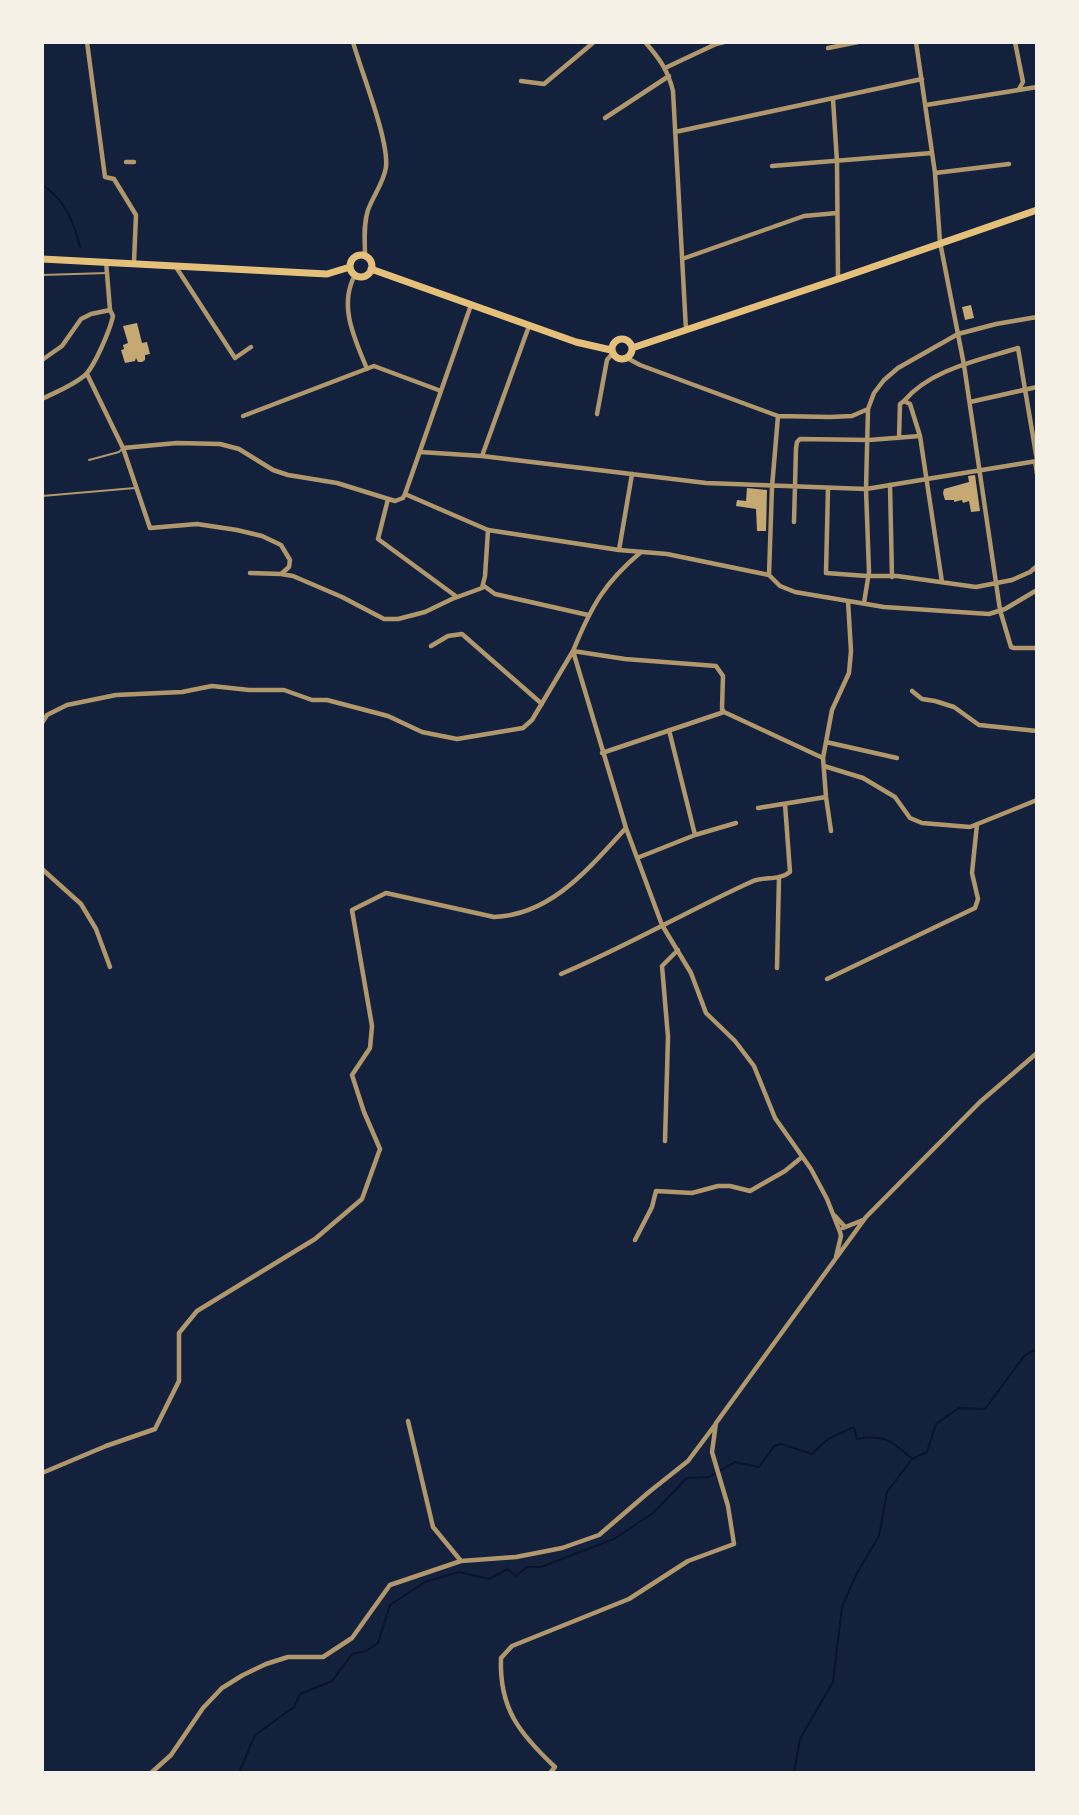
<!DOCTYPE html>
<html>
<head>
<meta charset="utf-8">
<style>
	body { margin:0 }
	#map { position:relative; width:1079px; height:1815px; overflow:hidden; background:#14213d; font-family:"Golos Text",sans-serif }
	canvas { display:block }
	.frame { position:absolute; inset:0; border:44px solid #f6f1e7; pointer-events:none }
</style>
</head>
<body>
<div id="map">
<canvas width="1079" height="1815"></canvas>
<div class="frame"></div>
</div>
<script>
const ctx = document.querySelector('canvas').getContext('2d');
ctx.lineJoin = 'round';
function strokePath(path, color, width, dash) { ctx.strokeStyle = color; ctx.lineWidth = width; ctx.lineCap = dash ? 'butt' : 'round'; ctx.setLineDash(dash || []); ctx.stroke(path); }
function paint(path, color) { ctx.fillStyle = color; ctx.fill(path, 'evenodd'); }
const stream = new Path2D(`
	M42,185C63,197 75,224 80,247
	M239,1773L255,1735L294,1707L300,1694L332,1681L352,1654L366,1651L378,1643L390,1605L425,1582L459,1572L489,1579L508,1569L516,1576L527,1567H541L614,1539L653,1513L687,1478L709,1477L735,1462L759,1467L774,1446L781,1444L812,1454L828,1439L854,1427L857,1439C885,1434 892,1441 912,1459L927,1452L936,1424L959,1408L985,1409L1025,1355L1037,1349
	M794,1773L800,1739L833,1682L842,1607L857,1573L879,1536L887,1492L912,1459`);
const building = new Path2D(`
	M971,305L974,318L965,320L962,307Z
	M137,323L142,343L147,342L150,354L145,355V360L142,362H138L136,358L135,361L125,363L121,350L124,349L123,345L128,343L123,326Z
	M975,475L980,511L971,512L969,501L963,503L962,500L954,502V500H945L943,493L944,489L969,482L968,476Z
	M747,488L767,490L766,531H757L756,509L736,506L737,500L746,501Z`);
const service = new Path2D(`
	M42,275L107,273
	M89,460L119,452L123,448
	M42,496L135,488`);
const minor = new Path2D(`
	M87,42L105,177L114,179L136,215L134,262
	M353,42C361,71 389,140 386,167C384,182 373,196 368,210C363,225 365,241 365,256
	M645,42C659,58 668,70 673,91L686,330
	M916,42L935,173L940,242L964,365L1000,610L1011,647L1014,648H1037
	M1015,42L1023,82L1019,89
	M828,48L858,42
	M665,68L716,44L724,42
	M521,81L544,84L594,42
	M833,99L837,162L838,279
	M926,105L1037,87
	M605,118L669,76
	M675,132L922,79
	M126,162H134
	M772,166L932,153
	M935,173L1009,164
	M682,259L804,216L837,213
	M176,267L235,358L251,347
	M355,275C338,306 355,339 367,369
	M627,358L640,365L778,416L830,417L852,416L868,409
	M42,360L62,346L81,319L91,314L110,310
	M87,374L123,448L150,528L197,524L237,530L262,536L281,545L290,560L289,567L281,574L250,573
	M42,399C56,392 72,386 84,376C94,368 110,330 113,316L110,310L106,261
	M904,401C931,369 980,360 1018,348L1037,460
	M970,402L1037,387
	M597,414L607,360L612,354
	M243,416L374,366L441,391
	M778,416L772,487L769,575L780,586L795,592L884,607L989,614L1005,609L1037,590
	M899,438L900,404L904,401L910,404L920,436L942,582
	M123,448L177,443L220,444L239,449L273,470L288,475L337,483L395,501L403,498L405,494
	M420,452L482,456L706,483L866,489L1037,461
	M482,456L529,326
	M1035,461L1037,474
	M890,485L892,577
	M828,488L826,573L867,576H897L976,587L1012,580L1030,572L1037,566
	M405,494L488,530L619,550L667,554L769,575
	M405,494L471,305
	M388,499L378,539L457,597
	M794,522L796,448L797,442L800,439L869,440L920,436
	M619,550L632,474
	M641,552C604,583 591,607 573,651L626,828L662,925L691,973L706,1013L735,1041L754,1066L775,1118L811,1169L827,1199L840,1232L841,1236L836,1257
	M281,574L293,576L342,597L384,619H398L425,612L452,599L482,588L485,576L488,530
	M484,586L495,594L588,615
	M864,603L869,572L866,489L868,409L874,393L884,380L898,368L958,334L996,324L1037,317
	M431,646L448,636L462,634L542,704
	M912,691L922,699L935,701L954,707L979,725L1037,731
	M42,723L47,715L67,705L116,695L182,692L212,686L249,690H284L312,700H327L388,716L422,732L457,739L523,728L532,720L573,651L625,659L716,666L723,676L722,709L724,712
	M669,730L695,835
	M826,742L897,758
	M602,753L724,712L823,758
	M824,766L863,778L895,797L910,818L922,823L970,827L1037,800
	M758,808L826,797
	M831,831L826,797L823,758L832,710L849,673L851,651L848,601
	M637,858L695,835L736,823
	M42,869L81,904L96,929L110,967
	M777,968L779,877
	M561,974C626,947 687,911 751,882C763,876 779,881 790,872L785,804
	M827,979L975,908L978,899L972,873L977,824
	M665,1141L668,1037L662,966L678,950
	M835,1216L845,1227
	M843,1228L863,1220
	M635,1240L652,1207L656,1191L692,1193L718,1186H730L750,1191L785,1171L802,1157
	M408,1421L433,1527L461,1561
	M42,1473L106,1446L155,1429L179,1381V1333L197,1311L315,1239L362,1199L380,1149L364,1112L352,1075L370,1048L372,1026L352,910L386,893L494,917C552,915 590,867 626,828
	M151,1773L171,1755L203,1708L222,1688L243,1675L266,1664L288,1657H323L352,1638L390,1585L461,1561L516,1557L562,1548L599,1535L649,1492L688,1461L715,1425
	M550,1773L555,1767C520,1734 499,1709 501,1658L512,1646L629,1599L688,1561L734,1544L728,1506L712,1452L716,1423L866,1217L980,1102L1037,1053`);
const primary = new Path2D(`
	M350 266a11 11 0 1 1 22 0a11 11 0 1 1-22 0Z
	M42,259L327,274L350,267
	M371,269L576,342L611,350
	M612 349a10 10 0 1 1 20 0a10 10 0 1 1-20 0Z
	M632,348L838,279L1037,210`);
strokePath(stream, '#0b132b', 2);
paint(building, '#c6a872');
strokePath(service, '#b1986c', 2);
strokePath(minor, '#b1986c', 4.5);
strokePath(primary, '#e5c07b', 7);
</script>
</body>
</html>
